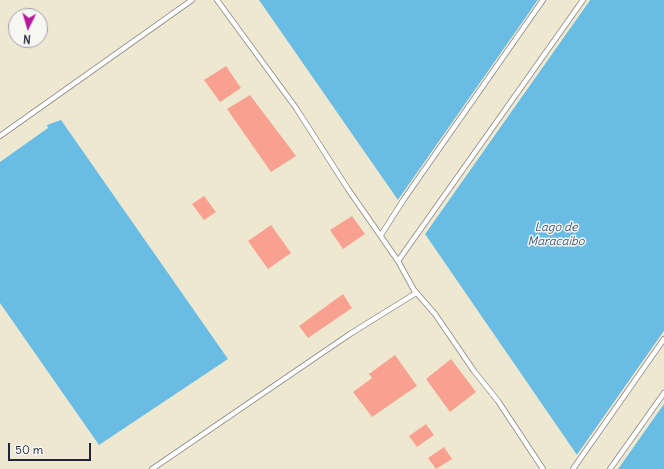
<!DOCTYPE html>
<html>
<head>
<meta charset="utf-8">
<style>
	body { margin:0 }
	#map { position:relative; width:664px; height:469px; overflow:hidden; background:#eee8d1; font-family:Delius,sans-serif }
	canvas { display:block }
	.north { position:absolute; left:8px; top:8px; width:40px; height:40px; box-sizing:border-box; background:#f6f6f2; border:1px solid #a1a1a9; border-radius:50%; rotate:185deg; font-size:11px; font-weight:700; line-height:16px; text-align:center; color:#22223b }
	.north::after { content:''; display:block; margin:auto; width:14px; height:18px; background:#b5179e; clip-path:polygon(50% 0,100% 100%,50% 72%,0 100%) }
	.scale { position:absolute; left:8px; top:443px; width:83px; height:18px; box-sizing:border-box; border:2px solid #22223b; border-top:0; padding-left:5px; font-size:12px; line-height:14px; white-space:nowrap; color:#22223b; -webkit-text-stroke:3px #f6f6f2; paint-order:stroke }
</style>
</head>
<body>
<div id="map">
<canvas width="664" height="469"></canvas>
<div class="north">N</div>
<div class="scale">50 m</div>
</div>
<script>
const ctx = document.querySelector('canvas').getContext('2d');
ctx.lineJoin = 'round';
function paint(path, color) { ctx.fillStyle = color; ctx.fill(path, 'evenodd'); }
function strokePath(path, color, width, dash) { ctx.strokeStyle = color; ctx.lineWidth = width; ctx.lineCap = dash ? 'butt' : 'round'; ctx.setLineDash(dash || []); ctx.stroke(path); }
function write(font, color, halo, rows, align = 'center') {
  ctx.font = font + ' Delius,sans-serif'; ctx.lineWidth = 3; ctx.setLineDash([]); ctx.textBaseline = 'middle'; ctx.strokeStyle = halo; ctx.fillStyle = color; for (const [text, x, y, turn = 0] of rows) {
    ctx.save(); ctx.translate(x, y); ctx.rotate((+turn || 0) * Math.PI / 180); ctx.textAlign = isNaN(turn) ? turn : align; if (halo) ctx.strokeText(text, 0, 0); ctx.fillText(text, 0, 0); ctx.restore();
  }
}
const water = new Path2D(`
	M259,0H538L398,200Z
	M590,0H664V331L577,455L425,234Z
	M61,120L228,359L99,445L0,303V162L48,128L47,125Z
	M664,404V469H618Z`);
const pier = new Path2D(`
	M538,0H540L400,202L398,200Z
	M587,0H590L425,234L423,232Z
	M664,331V335L579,456L577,455Z
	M664,402L618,469H616L662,403Z`);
const building = new Path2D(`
	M226,66L241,88L220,102L204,80Z
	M250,95L296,156L271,172L227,109Z
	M204,196L216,212L204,220L192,204Z
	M352,216L365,234L343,249L330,230Z
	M271,225L291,253L268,269L248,241Z
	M343,294L352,308L308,338L299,326Z
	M395,355L417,386L372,417L353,392L372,378L369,374Z
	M451,359L476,392L450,412L426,379Z
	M426,424L434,435L417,447L409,436Z
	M444,447L452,459L436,469L428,458Z`);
const service = new Path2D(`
	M217,0L296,108L348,189L398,261L414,290L435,314L474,371L498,401L543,469
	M0,136L192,0
	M381,235L404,199L543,0
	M398,261L583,0
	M152,469L350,334L416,293
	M573,469L664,339
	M610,469L664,393`);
const waterNames = [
	["Lago de",556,228],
	["Maracaibo",556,242]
];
paint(water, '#69bde5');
paint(pier, '#eee8d1');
paint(building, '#f9a191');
strokePath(service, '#888586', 6);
strokePath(service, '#fff', 4.5);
write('italic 12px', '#3b5876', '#f6f6f2', waterNames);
</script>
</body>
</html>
